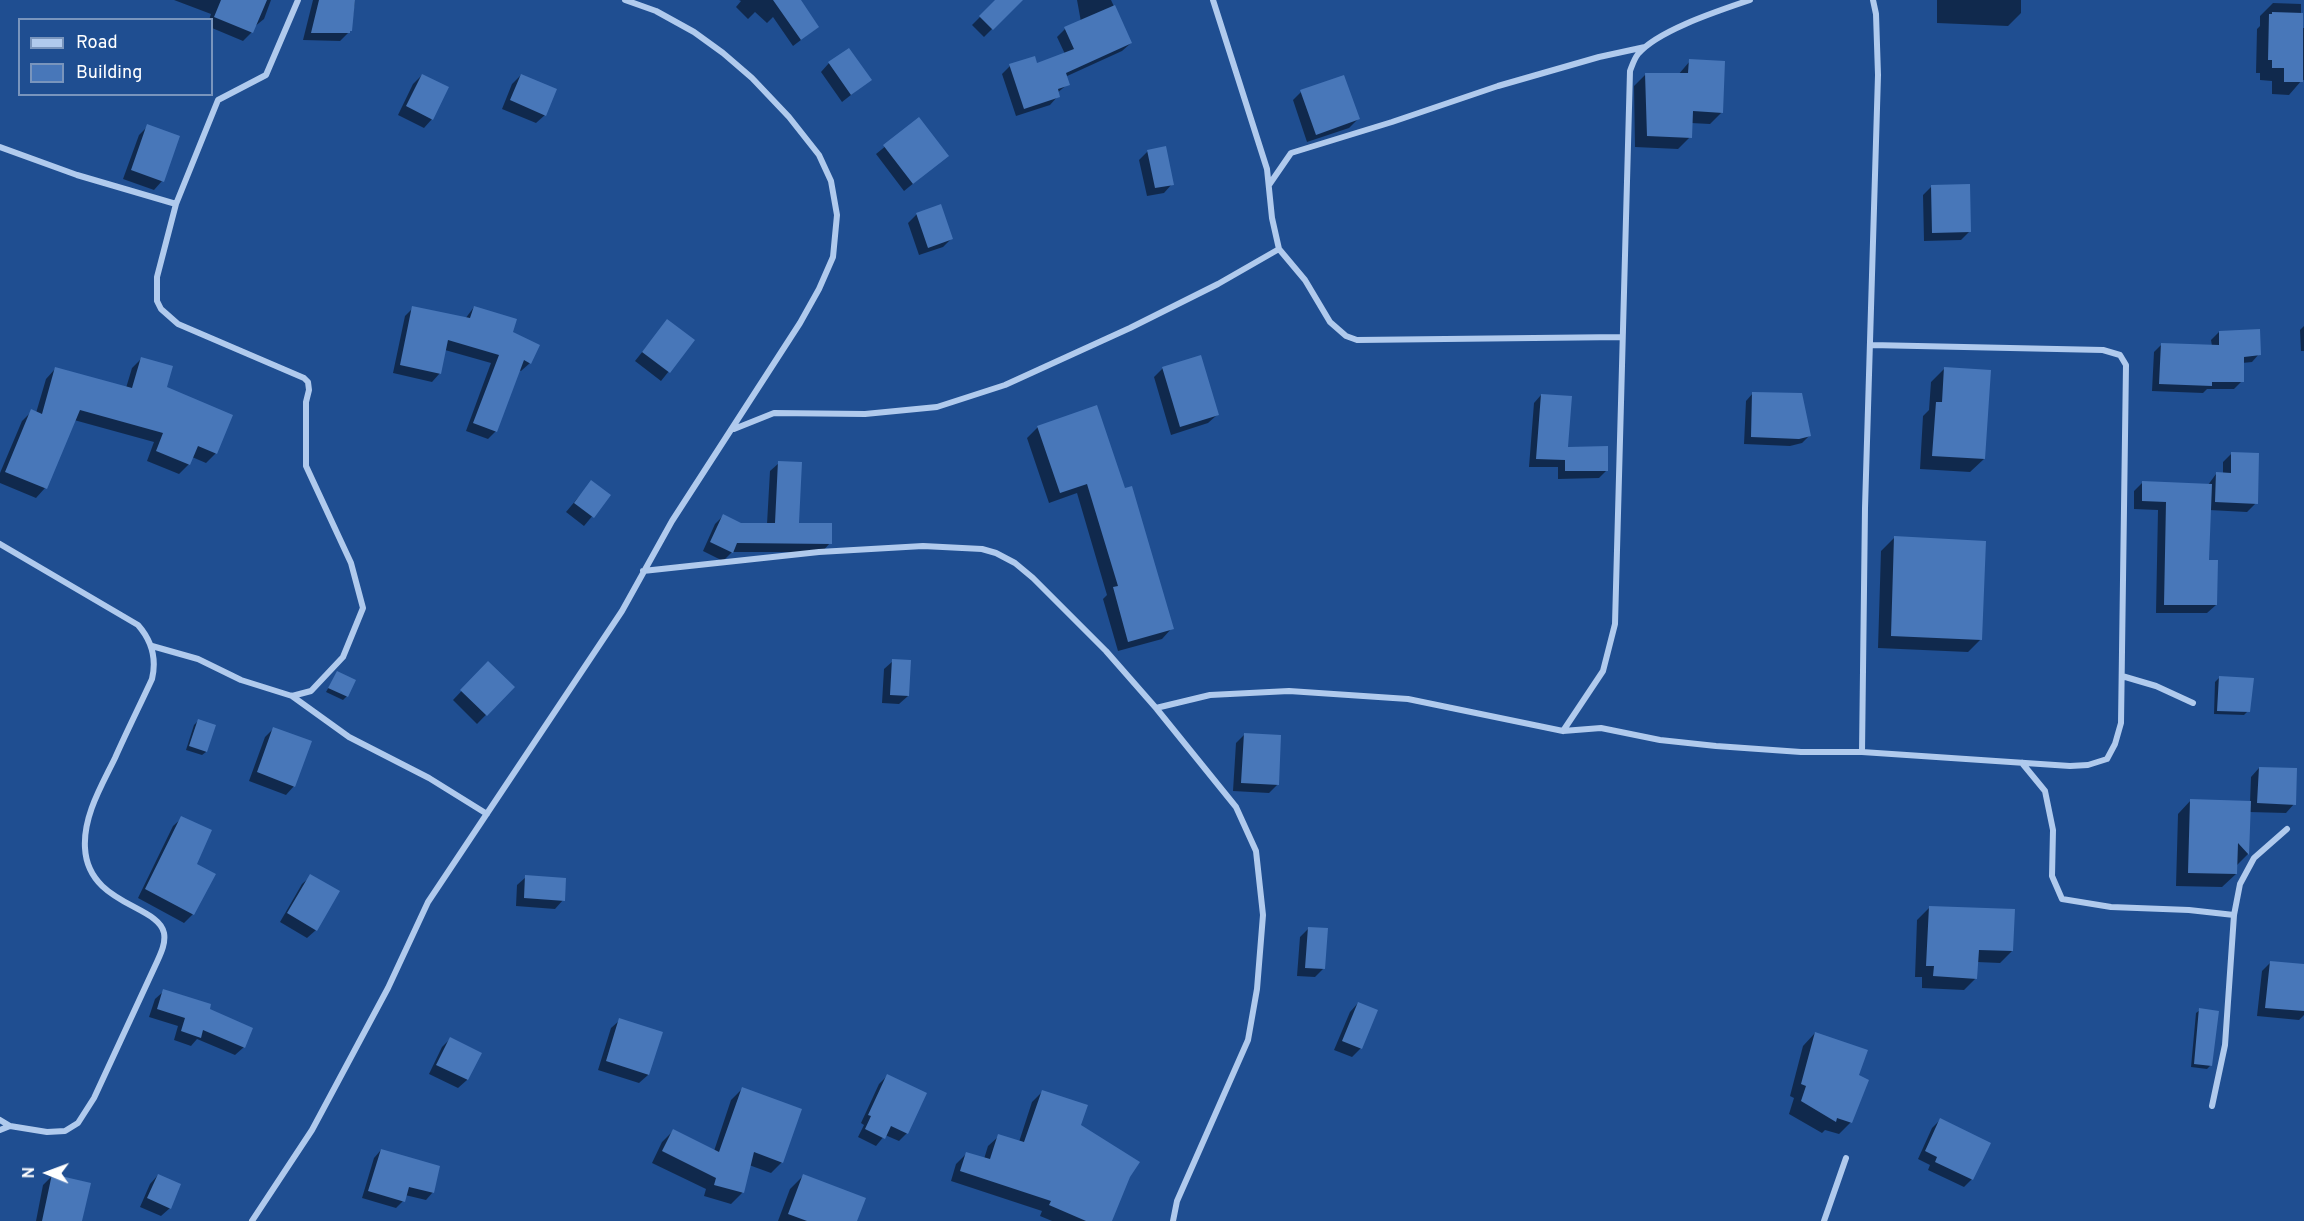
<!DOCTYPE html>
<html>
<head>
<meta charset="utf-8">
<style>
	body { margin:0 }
	#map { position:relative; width:2304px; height:1221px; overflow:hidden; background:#1f4e91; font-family:Overpass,sans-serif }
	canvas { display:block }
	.legend { position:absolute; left:18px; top:18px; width:195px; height:78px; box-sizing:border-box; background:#1f4e91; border:2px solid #7995bd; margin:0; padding:8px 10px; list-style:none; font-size:18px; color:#fff }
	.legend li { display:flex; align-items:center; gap:12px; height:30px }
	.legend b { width:30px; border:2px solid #7995bd }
	.north { position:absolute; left:18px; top:1143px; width:60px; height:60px; -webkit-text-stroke:4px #1f4e91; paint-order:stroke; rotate:271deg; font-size:16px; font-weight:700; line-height:24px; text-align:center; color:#fff }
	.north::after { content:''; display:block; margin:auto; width:21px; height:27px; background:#fff; clip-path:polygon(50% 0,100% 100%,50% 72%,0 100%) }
</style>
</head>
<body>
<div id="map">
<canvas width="2304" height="1221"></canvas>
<ul class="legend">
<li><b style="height:8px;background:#b0caed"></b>Road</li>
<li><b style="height:16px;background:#4877b9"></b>Building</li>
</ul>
<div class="north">N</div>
</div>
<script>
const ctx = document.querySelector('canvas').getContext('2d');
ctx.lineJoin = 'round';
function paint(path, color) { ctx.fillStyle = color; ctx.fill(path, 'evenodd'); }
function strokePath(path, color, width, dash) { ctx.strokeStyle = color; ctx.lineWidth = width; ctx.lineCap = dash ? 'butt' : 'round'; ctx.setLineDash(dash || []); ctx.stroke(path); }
const shadow = new Path2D(`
	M174,0H271L264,19L254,27L251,33L243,41L212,28V20H209L211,14Z
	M313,0H355L351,30L340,41L303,40Z
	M739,0H790L818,27L793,46L773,17L767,23L755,12L748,19L736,7L741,1Z
	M997,0H1015L1017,4L984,37L972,25Z
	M1077,0H1111L1131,43L1122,51L1065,77L1068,84L1057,93L1058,96L1050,105L1016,116L1002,74L1010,66L1036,65L1065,54L1057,37L1065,29L1081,22Z
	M1937,0H2021V13L2008,26L1937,23Z
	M2273,3L2301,4V28H2304V80H2302L2289,95L2272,94V81L2260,80V73H2256L2257,29L2260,26V16Z
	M1690,61L1722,112L1710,124L1691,123L1690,137L1678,149L1635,147L1634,86L1646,74L1678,75Z
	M829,63L870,80L842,102L821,72Z
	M422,75L432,119L424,128L398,115L413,84Z
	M521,75L545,115L536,123L502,109L512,84Z
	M1301,92L1358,119L1349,128L1307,142L1293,100Z
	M919,119L947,156L904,191L876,154Z
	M148,126L162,181L154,190L123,179L139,135Z
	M1148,151L1172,184L1164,193L1147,196L1139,160Z
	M1932,186L1969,232L1961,240L1924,241L1923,195Z
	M917,214L952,238L943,247L919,255L908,223Z
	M474,307L511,333L530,363L521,371L519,370L496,431L488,439L466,431L491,363L445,350L440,373L432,382L393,373L405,316L413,308L465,319Z
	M667,321L693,341L661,381L635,361Z
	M2304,326V351H2301L2300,330Z
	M2219,332L2259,354L2252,362L2242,363V381L2234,389H2207L2203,393L2152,391L2154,352L2162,344L2212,346L2211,340Z
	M142,358L216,453L206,463L192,457L189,464L179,474L147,461L154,442L74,420L45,488L36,498L0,483V473L22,421L32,411L36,413L46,379L55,369L126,388L132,368Z
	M1163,368L1217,415L1208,423L1171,435L1154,377Z
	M1944,369L1984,459L1970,472L1920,469L1923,416L1929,410L1931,382Z
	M1753,393L1809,436L1802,443L1790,446L1744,444L1746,401Z
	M1541,395L1566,448L1607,470L1599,478L1558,479V467H1529L1534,403Z
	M1096,407L1172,628L1162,639L1118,651L1103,599L1107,595L1077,493L1049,503L1027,438L1038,427Z
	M2232,453L2256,503L2247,512L2209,510L2208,561L2216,605L2207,613H2156L2158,510L2134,509V491L2143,482L2208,485L2216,474H2223V462Z
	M779,463L798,524L830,543L822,552H732L723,561L703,551L715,524L723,516L741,524H767L770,471Z
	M591,482L609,496L584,526L566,512Z
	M1894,538L1981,639L1968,652L1878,648L1881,551Z
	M893,661L908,696L899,704L882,703L884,669Z
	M488,663L513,687L477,724L453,700Z
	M337,673L347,696L343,700L326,692Z
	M2219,678L2248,711L2244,715L2214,714L2215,682Z
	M198,721L206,752L202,755L186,750L194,725Z
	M274,728L294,786L286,795L249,781L265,737Z
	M1244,735L1278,784L1269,793L1233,791L1236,743Z
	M2259,768L2294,804L2286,813L2249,812L2248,854L2236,866V874L2222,887L2176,886L2178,814L2191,800L2250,803L2251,777Z
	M182,818L195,864L214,875L193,914L184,923L138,898L173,826Z
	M311,876L316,930L307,938L280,922L302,884Z
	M526,877L563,900L555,909L516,906L517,885Z
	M1929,908L2012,951L2000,963L1977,962L1976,978L1964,990L1922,988V977H1915L1917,920Z
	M1309,928L1323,969L1315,977L1297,976L1300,937Z
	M2270,963L2304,966V1015L2299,1020L2257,1016L2262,971Z
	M164,991L208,1010L244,1047L235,1055L197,1039L191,1046L174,1040L178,1026L149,1017L155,999Z
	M1358,1003L1376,1011L1361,1048L1352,1057L1334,1050L1350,1012Z
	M2200,1010L2211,1065L2207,1069L2191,1067L2196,1013Z
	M620,1020L661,1033L648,1075L639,1083L598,1070L611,1028Z
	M1815,1033L1858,1076L1851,1122L1839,1134L1825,1130L1822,1133L1789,1114L1794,1098L1790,1096L1803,1046Z
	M450,1039L480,1053L467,1080L458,1088L429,1074L442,1047Z
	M887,1076L907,1133L899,1141L885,1135L876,1146L858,1137L864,1125L861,1123L879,1084Z
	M742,1089L782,1162L771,1173L749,1165L742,1193L731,1204L704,1196L706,1189L652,1163L662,1142L673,1131L714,1151L731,1100Z
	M1042,1092L1079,1126L1129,1177L1110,1221H1052L1040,1216L1042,1211L951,1181L956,1164L967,1153L984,1159L988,1146L999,1136L1019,1142L1032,1102Z
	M1940,1120L1972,1179L1964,1187L1928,1170L1930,1165L1918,1159L1932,1128Z
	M381,1150L433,1192L426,1200L405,1195L403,1201L396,1208L362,1198L374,1158Z
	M158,1175L170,1208L161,1216L140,1207L150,1184Z
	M52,1176L81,1221H36L43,1185Z
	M803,1176L856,1221H778L790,1189Z`);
const building = new Path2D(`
	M221,0H267L253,33L214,17Z
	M319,0H355L352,31H350V33H311Z
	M773,0H801L819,27L801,40Z
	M995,0H1023L993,30L979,16Z
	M1115,5L1132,43L1066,73L1070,85L1058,89L1060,97L1024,109L1009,64L1035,56L1037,63L1074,49L1064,27Z
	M2272,12L2303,13V82H2284V68H2272V60H2268L2269,14H2272Z
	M849,48L872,80L851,95L828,62Z
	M1689,59L1725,61L1723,113L1693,111L1692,138L1647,136L1645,73H1688Z
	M422,74L449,87L433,120L406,106Z
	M521,74L557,89L546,116L510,100Z
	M1344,75L1360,119L1316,135L1300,90Z
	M919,117L949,156L913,184L883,145Z
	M147,124L180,136L164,182L131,170Z
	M1166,146L1174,185L1155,188L1147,150Z
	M1970,184L1971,232L1932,233L1931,185Z
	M941,204L953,239L928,248L916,213Z
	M412,306L470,318L474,306L517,319L513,332L540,345L531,364L524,360L497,432L473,423L499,355L448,340L441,374L400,365Z
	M667,319L695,340L670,373L642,352Z
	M2260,329L2261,355L2244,357V382H2212V386L2159,384L2161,343L2219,345V331Z
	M1201,355L1219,415L1180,427L1162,367Z
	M141,357L173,366L167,387L233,415L217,454L198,446L190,465L156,451L163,433L80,410L47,489L5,472L31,409L42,414L55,367L132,388Z
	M1944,367L1991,370L1985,459L1932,456L1936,402H1942Z
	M1752,392L1802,393L1811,436L1799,439L1751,437Z
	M1541,394L1572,396L1568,447L1608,446V471H1565V460L1536,459Z
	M1097,405L1125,488L1132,486L1174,629L1128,642L1113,587L1118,586L1087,484L1060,493L1037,426Z
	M2231,452L2259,453L2258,504L2215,502L2216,472L2231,473Z
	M778,461L802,462L799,523H832V544L737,543L733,553L710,542L723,514L741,523H775Z
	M591,480L611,495L594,518L574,503Z
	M2142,481L2212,484L2209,560H2218L2217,605H2164L2166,502L2142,501Z
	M1894,536L1986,541L1982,640L1891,636Z
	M892,659L911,660L909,696L890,695Z
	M488,661L515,687L487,716L460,690Z
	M337,671L356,680L348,697L328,688Z
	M2219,676L2254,678L2250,712L2217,711Z
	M198,719L216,725L207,752L189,746Z
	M273,727L312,741L295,787L257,772Z
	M1244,733L1281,735L1279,785L1241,783Z
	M2259,767L2297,768L2296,805L2257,803Z
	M2190,799L2251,801L2249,855L2238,843L2237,874L2188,873Z
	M181,816L212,830L197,864L216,874L194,915L145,889Z
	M310,874L340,891L317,931L287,913Z
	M525,875L566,878L565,901L524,898Z
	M1929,906L2015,909L2013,951L1979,950L1977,979L1933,976L1934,966H1926Z
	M1308,927L1328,928L1325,969L1305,968Z
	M2270,961L2304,964V1011L2265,1008Z
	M163,989L211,1004L210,1009L253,1028L245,1048L203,1030L201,1038L181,1031L185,1018L157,1009Z
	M1358,1002L1378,1010L1362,1049L1342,1041Z
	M2199,1008L2219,1011L2212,1066L2194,1064Z
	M619,1018L663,1032L649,1075L606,1061Z
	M1815,1032L1868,1050L1859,1075L1869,1080L1852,1123L1837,1118L1836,1122L1801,1101L1806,1086L1801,1084Z
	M450,1037L482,1053L468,1080L436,1065Z
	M887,1074L927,1093L908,1134L891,1126L885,1139L865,1129L871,1116L868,1115Z
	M742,1087L802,1109L783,1163L754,1152L744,1193L714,1185L716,1178L662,1151L673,1129L719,1152Z
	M1042,1090L1088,1105L1081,1125L1140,1162L1130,1177L1112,1221H1086L1049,1205L1051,1201L960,1171L966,1152L990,1159L998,1134L1024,1142Z
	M1940,1118L1991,1143L1973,1180L1935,1162L1937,1157L1925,1151Z
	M381,1149L440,1166L434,1193L409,1187L405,1202L368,1191Z
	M52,1174L91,1183L82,1221H42Z
	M158,1174L181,1184L171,1209L147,1198Z
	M803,1174L866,1198L857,1221H807L788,1214Z`);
const minor = new Path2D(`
	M1213,0L1267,169L1272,218L1279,249L1305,280L1330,322L1346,336L1357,340L1622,337
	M0,147L77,175L176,204
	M1269,185L1291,153L1392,122L1498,86L1599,57L1645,47
	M734,429L774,413L865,414L937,407L1005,385L1130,328L1218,284L1279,249
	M0,544L138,625C152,641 157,658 152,679C140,705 127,731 115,758C102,785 83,816 85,848C88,905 159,905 164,933C166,944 160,955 156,964L94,1098L78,1123L65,1131L47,1132L10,1126L0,1130
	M643,571L819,552L923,546L982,549L996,553L1015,563L1033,578L1106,651L1156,708L1236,807L1256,851L1263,915L1257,989L1248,1040L1177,1201L1173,1221
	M152,646L198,659L241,680L292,696L311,691L343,657L363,608L351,563L306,466V402L309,390L308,382L304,378L178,324L161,309L157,301V277L176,204L218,100L266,75L298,0
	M2122,676L2156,686L2193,703
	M292,696L349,737L429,778L487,814
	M1156,708L1210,695L1289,691L1408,699L1563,731L1601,728L1660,740L1716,746L1801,752H1862L2070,766L2088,765L2107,759L2115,744L2121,723L2126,365L2120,355L2103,350L1871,345
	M1563,731L1603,671L1615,624L1630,71C1632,66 1634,59 1638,54C1658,30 1721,10 1750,0
	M1862,752L1865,508L1878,75L1876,14L1873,0
	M2022,763L2045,791L2053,830L2052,876L2062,899L2111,907L2189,910L2234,915L2225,1045L2212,1106
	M2234,915L2240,884L2254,858L2287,829
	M0,1120L10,1126
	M252,1221L312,1130L388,988L428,902L622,611L672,521L800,323L819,289L833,257L837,215L831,181L819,155L789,117L752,78L723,53L694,32L656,11L625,0
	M1824,1221L1846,1158`);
paint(shadow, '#0007');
paint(building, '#4877b9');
strokePath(minor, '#b0caed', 6);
</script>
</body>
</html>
